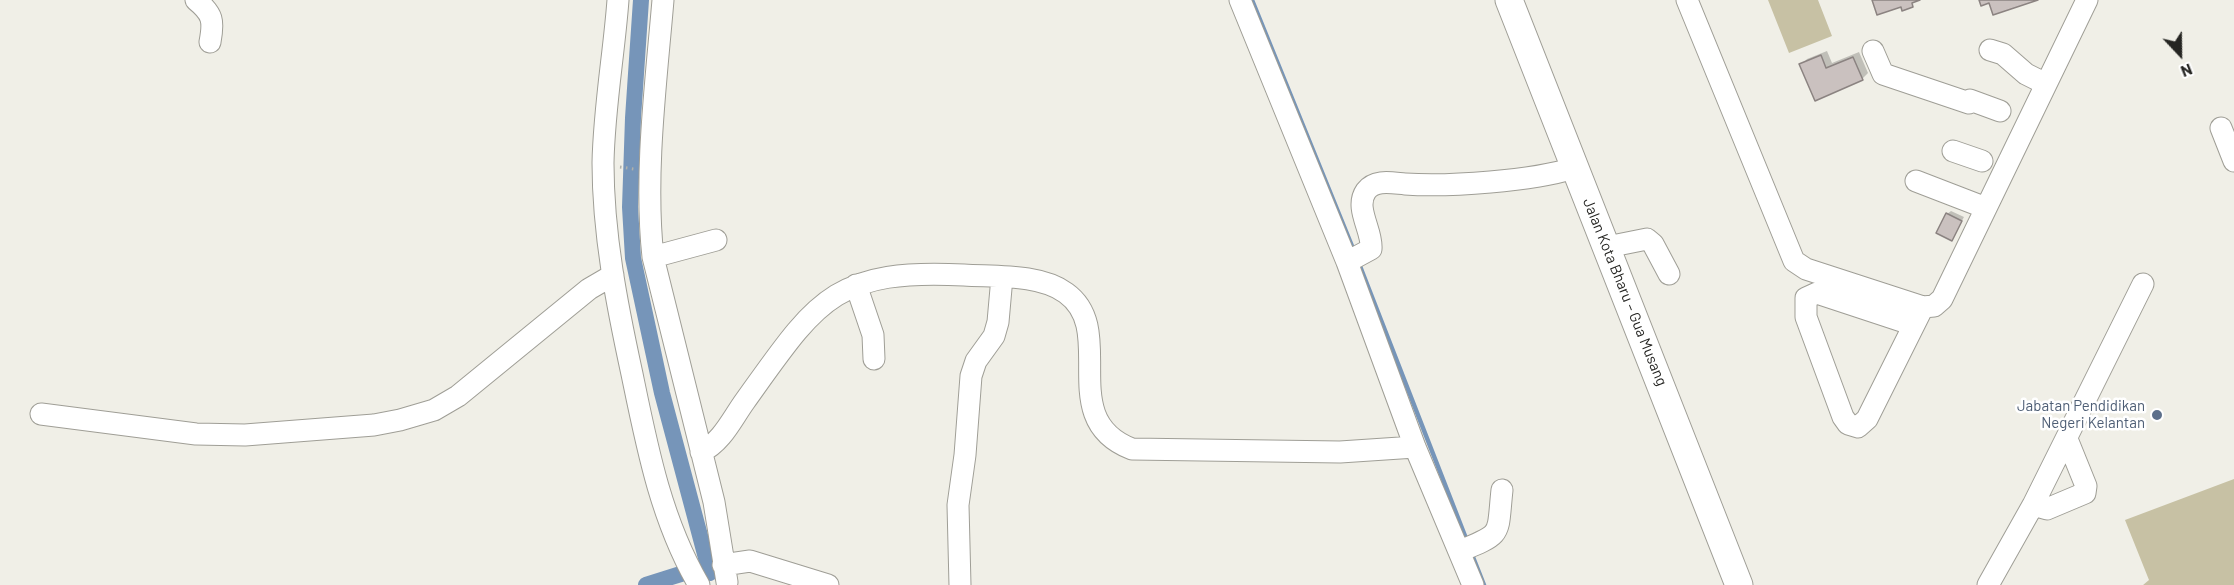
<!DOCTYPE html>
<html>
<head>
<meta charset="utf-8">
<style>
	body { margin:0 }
	#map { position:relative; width:2234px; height:585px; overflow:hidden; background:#f0efe7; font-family:Barlow,sans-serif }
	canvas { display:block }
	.north { position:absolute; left:2150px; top:24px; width:60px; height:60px; -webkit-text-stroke:4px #fff; paint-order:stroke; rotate:158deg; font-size:16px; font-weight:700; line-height:24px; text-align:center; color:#252522 }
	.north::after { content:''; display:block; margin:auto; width:21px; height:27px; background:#252522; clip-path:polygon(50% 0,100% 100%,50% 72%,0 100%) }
</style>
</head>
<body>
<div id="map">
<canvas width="2234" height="585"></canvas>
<div class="north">N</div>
</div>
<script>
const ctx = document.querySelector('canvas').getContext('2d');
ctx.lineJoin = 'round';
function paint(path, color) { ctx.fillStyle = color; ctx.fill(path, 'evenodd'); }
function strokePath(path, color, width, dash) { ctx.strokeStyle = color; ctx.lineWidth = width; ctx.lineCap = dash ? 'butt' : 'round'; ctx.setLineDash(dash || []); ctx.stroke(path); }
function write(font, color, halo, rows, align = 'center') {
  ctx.font = font + ' Barlow,sans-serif'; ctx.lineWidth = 5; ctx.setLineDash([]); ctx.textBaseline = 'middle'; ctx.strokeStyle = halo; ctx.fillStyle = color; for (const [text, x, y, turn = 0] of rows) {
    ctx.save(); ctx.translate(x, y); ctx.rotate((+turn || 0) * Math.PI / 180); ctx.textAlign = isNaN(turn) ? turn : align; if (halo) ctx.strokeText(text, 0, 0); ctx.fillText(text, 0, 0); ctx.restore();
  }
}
const green = new Path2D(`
	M1768,0H1818L1832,36L1789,53Z
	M2234,479V585H2143L2149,580L2125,520Z`);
const shadow = new Path2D(`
	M1827,51L1832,63L1859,52L1868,73L1862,79L1801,65L1807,59Z
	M1951,211L1964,217L1952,239L1947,214Z`);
const stream = new Path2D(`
	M1252,0L1354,251
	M1358,261L1467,541
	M1471,552L1484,585`);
const canal = new Path2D(`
	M641,0L633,118L630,207L633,258L662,393L710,573
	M646,585L684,573`);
const building = new Path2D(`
	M1872,0H1920L1912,3L1913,7L1902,11L1901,7L1877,15Z
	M1979,0H2038L1993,15L1989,3L1981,6Z
	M1821,55L1826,68L1853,57L1863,80L1815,101L1799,64Z
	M1946,213L1962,221L1952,241L1936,233Z`);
const path = new Path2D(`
	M620,167L634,169`);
const minor = new Path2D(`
	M196,0C213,14 214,21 210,42
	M618,0C614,54 604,108 603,163C603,234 617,305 632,374C647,447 661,520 699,585
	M663,0C656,83 644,175 653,257L714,502L727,582
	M1240,0L1347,262L1415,447L1473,585
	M1687,0L1794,261L1806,269L1923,307L1934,306L1942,299L2087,0
	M1990,50L2003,54L2026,74L2046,84
	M1873,51L1883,74L1969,103
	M1970,100L2000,111
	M2221,128L2234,161
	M1953,151L1982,161
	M1916,181L1986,208
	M1607,247L1647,239L1653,244L1669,274
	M653,257L716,240
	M1347,262L1371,249C1373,231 1354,208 1366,191C1375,179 1392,183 1405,184C1449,187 1532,181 1574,168
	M856,285L873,335L874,359
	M1914,325L1817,293L1806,298V317L1843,417L1848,424L1858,427L1867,419L1923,307
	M41,414L196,434L245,435L374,425L400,420L434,410L458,396L589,289L613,275
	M701,452C722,442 732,419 745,401C816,302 833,268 964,275C996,277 1040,274 1066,293C1119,331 1054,419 1132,449L1340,452L1415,447
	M2033,505L2047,509L2085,493L2086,486L2067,439
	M1460,551C1504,533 1497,536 1502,490
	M723,565L750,561L828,585
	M960,585L958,505L965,455L971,376L976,361L994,336L998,322L1002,277
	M1988,585L2033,505L2143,284`);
const major = new Path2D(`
	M1509,0L1739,585`);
const markers = [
	[2157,415,6,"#5c6f8a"]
];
const streetNames = [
	["Jalan Kota Bharu – Gua Musang",1625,292,68]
];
const serviceNames = [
	["Jabatan Pendidikan",2145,406],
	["Negeri Kelantan",2145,423]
];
paint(green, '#c7c1a4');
paint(shadow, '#0003');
strokePath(stream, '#7695b9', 4.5);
strokePath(canal, '#7695b9', 16);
paint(building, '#cac1bf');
strokePath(building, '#8b8381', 1.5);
strokePath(minor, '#9f9e96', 23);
strokePath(major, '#9f9e96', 29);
strokePath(path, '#b1b1aa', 3, [1.5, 4.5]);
strokePath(minor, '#fff', 21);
strokePath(major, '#fff', 27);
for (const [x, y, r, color] of markers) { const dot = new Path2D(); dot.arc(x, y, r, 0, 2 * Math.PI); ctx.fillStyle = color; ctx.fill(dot); strokePath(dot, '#fff', 2); }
write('15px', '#252522', '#fff', streetNames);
write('15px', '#4e5e75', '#fff', serviceNames, 'right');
</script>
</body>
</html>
